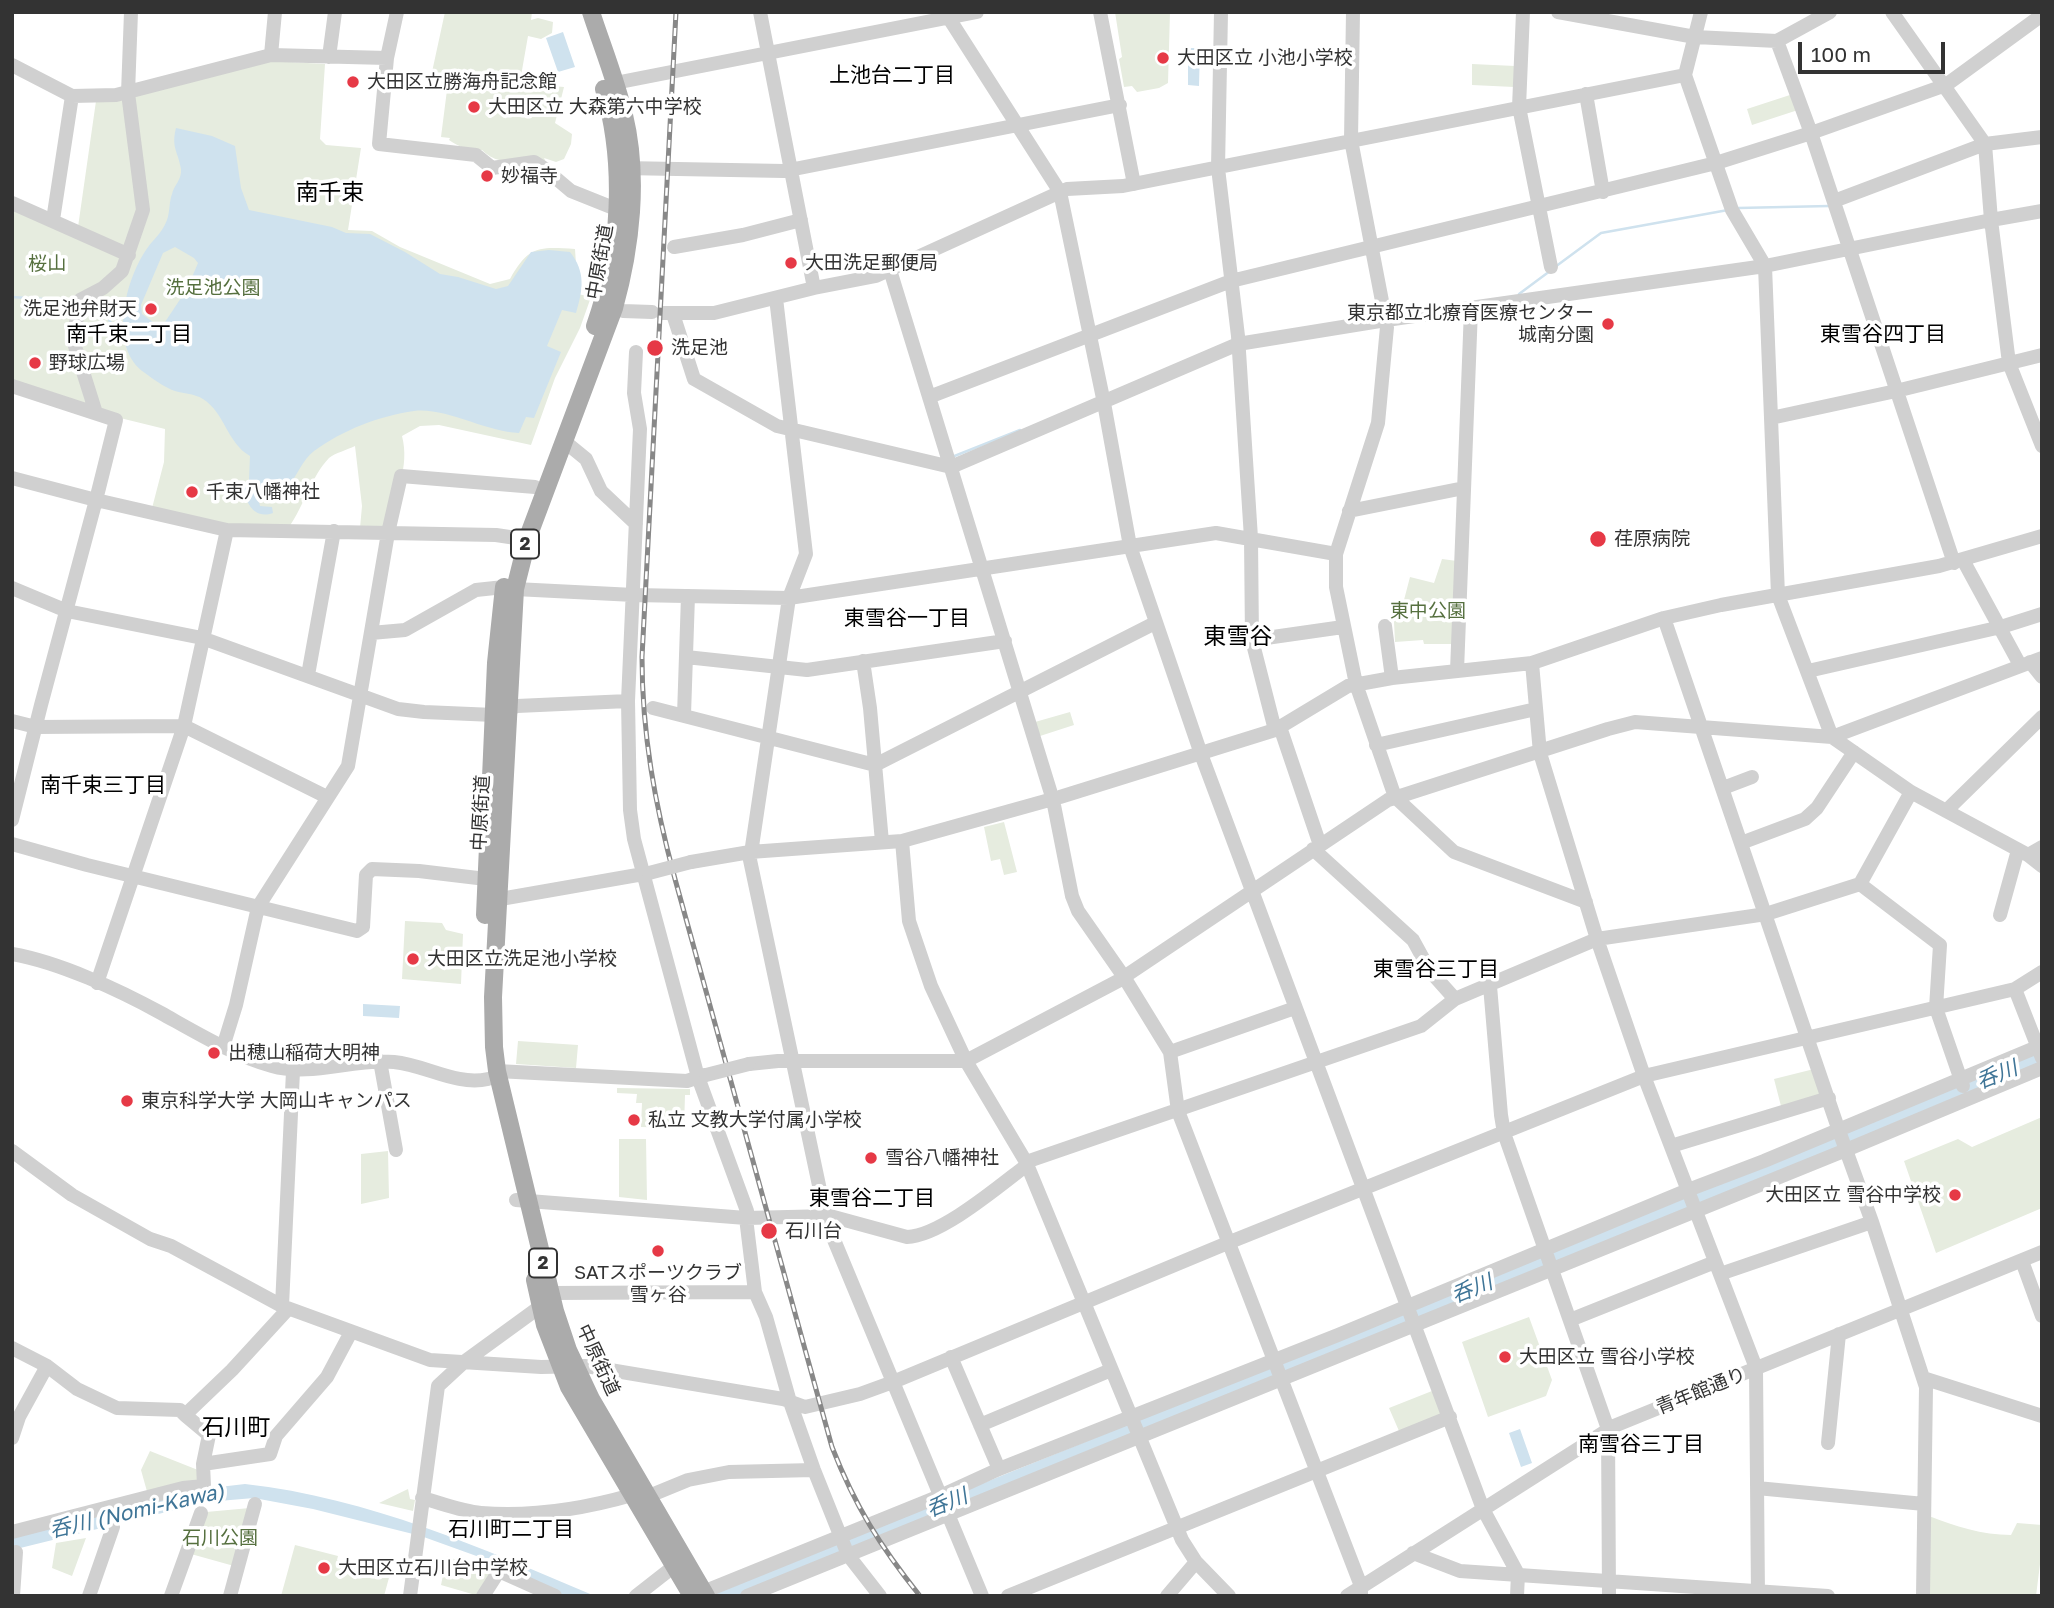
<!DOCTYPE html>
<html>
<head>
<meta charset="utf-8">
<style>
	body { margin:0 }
	#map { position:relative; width:2054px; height:1608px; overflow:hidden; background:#fff; font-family:"Golos Text",sans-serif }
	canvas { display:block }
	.frame { position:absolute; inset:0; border:14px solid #333; pointer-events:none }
	.scale { position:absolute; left:1798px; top:42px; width:147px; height:32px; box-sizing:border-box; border:4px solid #333; border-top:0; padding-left:9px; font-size:21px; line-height:24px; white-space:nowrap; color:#333; -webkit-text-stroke:5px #fff; paint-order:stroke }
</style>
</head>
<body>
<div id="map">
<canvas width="2054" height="1608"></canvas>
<div class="frame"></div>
<div class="scale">100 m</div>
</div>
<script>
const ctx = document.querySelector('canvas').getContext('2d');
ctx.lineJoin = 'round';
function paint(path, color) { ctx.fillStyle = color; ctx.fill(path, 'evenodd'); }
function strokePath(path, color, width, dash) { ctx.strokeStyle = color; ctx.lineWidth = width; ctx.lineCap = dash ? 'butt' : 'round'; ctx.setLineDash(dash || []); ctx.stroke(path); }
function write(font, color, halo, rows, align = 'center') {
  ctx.font = font + ' "Golos Text","Noto Sans JP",sans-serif'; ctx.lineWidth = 7; ctx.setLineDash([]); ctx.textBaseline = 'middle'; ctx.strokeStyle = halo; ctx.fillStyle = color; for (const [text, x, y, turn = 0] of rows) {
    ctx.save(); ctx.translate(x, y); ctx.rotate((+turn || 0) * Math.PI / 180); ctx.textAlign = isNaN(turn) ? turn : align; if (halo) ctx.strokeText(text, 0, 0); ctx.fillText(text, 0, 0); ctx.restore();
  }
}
const green = new Path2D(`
	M445,12H532L531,20L538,18L553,22L552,33L541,39L528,36L521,76H533L540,85L564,87L555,123L572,134L571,144L564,159L556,162L544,158L546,162C525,162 498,167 482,150C470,151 459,147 449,140L450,138L441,137L447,90L439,82L462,77L432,72Z
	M1115,12H1170L1168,83L1159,88L1137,92L1132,86L1124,87L1119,59L1122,57Z
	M271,61L325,64L320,139L326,145L361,148L348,230L372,231L400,247L490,284L510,279C529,245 539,247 575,249L578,294L591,297L580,328L555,378L531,445L439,425L420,426L402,436C410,467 396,495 385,525L379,529L360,528L362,506L355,446C347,450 335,453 329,458C311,477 304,506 289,527L218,526L151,512L164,462L165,429L116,417L12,385V208L77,234L96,101L133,97Z
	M1472,64L1515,66L1514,87L1472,85Z
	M1793,94L1798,110L1752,125L1747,109Z
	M1442,559L1457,561L1454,644H1424L1423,640L1395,642L1393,601L1404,600L1410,577L1434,583Z
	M1070,712L1074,725L1040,736L1035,722Z
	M1004,822L1017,872L1004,875L1000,859L991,861L984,827Z
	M405,921L442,923L446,930L463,934L461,984L402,979Z
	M518,1041L578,1045L576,1068L516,1064Z
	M1814,1069L1823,1096L1782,1110L1774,1079Z
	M617,1088L690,1089V1095H685L684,1128L641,1127L642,1103H636L637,1094L617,1093Z
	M2042,1117V1208L1936,1253L1904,1161L1958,1139L1972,1147Z
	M619,1139H646L647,1200L619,1197Z
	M388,1151L389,1198L361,1204V1154Z
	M1529,1317L1552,1380L1546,1396L1488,1417L1462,1342Z
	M1432,1391L1441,1414L1399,1431L1389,1408Z
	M150,1451L203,1472V1485L148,1495L141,1470Z
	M408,1489L410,1499L415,1500L413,1511L379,1503Z
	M250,1508L234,1566L191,1554L206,1512Z
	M1929,1516C1955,1526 1982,1535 2011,1535L2017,1523L2042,1525V1548L2036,1596H1927Z
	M86,1538L72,1576L52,1568L56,1543Z
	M295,1545L338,1556L337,1560L390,1574L384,1596H281Z
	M447,1556L491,1575L479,1596L441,1585Z`);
const water = new Path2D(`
	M563,32L575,67L558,72L546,38Z
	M1188,48H1200L1199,86L1188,85Z
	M176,128L212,136L235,146L241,188L249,210L332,227L346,233L370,234L405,252L440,274L458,277L496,289L508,286L531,252L549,250L570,252C586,272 583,290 576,313L562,310L547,346L561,352L534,418L526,417L519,433C486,432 445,407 414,411C379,416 343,430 314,451C302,460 298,475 288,486C281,494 268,495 258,497L260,506L272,507L273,513C253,520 245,501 243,485L249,480L250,456C227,443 225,413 203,399C194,393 182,394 172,390C163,386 153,379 145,373C108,348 125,281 146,250C153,239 161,235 167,220C170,211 169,202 172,194C174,185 182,180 181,169C178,151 171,148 176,128ZM175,247L194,258L198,263L187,289L165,322L157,325L142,314L141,305L163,253Z
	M363,1004L400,1006L399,1018L363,1016Z
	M2042,1050V1064L741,1596H704L1127,1425Z
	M1520,1429L1532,1463L1521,1467L1509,1433Z
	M245,1484C370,1498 481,1548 595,1596H564L482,1558L421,1536L313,1509L254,1498L207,1502L12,1550V1536L185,1491Z`);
const stream = new Path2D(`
	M1738,208L1829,206
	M1555,267L1601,233L1728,210
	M1519,294L1550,271
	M12,297L75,301
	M85,303L104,311L118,335L124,337
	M952,457L1020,430`);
const minor = new Path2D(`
	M397,12L387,58L379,144L476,155L492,168L534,162L545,169L571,191L616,209
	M760,12L814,288
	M945,12L1060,192L1104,403L1130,546L1201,754L1483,1509L1518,1574L1517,1596
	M1100,12L1134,184
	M1221,12L1218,168L1238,336L1251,538L1252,640L1275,730
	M1353,12L1351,140L1387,327L1378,423L1336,554V587L1356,684L1395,797L1454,852L1586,902
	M1523,12L1519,107L1551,267
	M1558,12L1695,37L1777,41L1830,12
	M1701,12L1685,75L1732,210L1765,266L1778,595L1832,737L1911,792L2028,855L2042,866
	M1892,12L1985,144L1991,220L2042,211
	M1777,41L1811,133L1954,563
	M271,55L275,12
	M329,57L335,12
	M12,65L72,96L116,95L271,55L387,58
	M615,83L977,12
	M1586,94L1603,192
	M624,168L784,171L1120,105
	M1834,201L1985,144L2042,137
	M12,203L129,255
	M53,220L72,96
	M674,247L743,235L801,220
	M890,270L1053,800L1072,896L1078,911L1124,977L1170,1052L1178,1111L1361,1586V1596
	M776,298L806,554L789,598L750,860L827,1223L982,1596
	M606,305L623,311L652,312
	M662,313H714L814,288L876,276L1067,189L1123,186L1685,75
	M673,314L694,379L777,426L951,467L1238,344L1386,320L1765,266L1991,220L2009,363L2042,446
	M636,352L634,393L640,429L628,701L630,810L634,839L698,1077L747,1211L746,1218L755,1292L766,1317L790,1402L814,1470L848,1555L880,1596
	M12,386L116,420L96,500L227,530L496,535L516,538
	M929,397L1231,281L1716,163L1811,133L1946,85L2042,15
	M96,413L73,340L80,300L103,288L122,271L143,210L128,93L131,12
	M1771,418L1896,391L2042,355
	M564,441L586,459L601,491L636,524
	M12,478L96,500L41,705L12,820
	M1349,511L1464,488
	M1963,560L2020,665
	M12,588L67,611L202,638L398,709L424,712L494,715L517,706L628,701
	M515,589L634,595L789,598L1216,533L1336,554
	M1664,618L1838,1128L1872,1222L1926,1387L1923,1596
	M1385,626L1392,678
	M371,633L405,630L476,590L504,587
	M1252,640L1343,627
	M686,657L807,670L1005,641
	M863,661L870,708L882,842
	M2030,662L2042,677
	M1532,663L1540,753L1597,939L1644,1076L1756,1368L1758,1596
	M1457,671L1471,309
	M1808,671L2001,627L2042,614
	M308,675L334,531
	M653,708L875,765L1155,623
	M684,715L688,596
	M12,721L36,727L184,726L327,797
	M1280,727L1320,845
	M1376,745L1536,709
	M1723,788L1752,777
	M1946,811L2042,717
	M902,841L909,921L931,986L966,1061L1026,1162L1182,1540L1196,1562L1229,1596
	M1741,843L1805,819L1817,808L1854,752
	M12,844L87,865L357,931L363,927L366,875L372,869L419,871L486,879
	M1313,849L1413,940L1430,971L1455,999
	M2028,855L2042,847
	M691,862L750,852L902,841L1060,797L1275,730L1348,686L1392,678L1532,663L1664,618L1721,605L1939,566L2042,536
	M1860,884L1940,945L1936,1008L1963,1086
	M489,901L649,873
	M2000,915L2018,850
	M12,954C59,962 119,990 161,1013C197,1033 233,1055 272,1066C311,1077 354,1058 394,1062C426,1065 456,1086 488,1079
	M97,983L184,726L227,530
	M1490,986L1501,1115L1504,1133L1608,1429L1609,1596
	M2015,989L2042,1058
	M223,1047L236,1005L258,907L348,766L388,533L401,476L535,487
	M1170,1052L1295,1008
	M380,1061L396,1150
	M749,1064L778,1061H966L1118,981L1388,800L1608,729L1635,722L1832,737L2042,658
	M497,1071L687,1081L705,1075
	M1671,1146L1829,1098
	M12,1151L72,1195L150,1239L171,1246L282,1306L430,1360L541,1367L586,1366L783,1399L805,1407L860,1394L893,1382L1230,1242L1644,1076L2015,989L2042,972
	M1026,1162L1421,1026L1455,999L1597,939L1766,914L1860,884L1911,792
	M516,1200L746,1218L830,1216L907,1237C941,1236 999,1186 1027,1165
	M2022,1261L2042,1316
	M1720,1274L1872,1222
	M550,1293L755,1292
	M282,1306L293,1071
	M1570,1320L1715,1262
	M12,1348L47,1366L77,1389L117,1408L180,1410L185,1415L232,1370L288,1309
	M951,1357L999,1469
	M1923,1378L2042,1416
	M980,1425L1111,1370
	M12,1438L19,1417L47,1366
	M1828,1443L1839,1334
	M203,1464L270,1454L276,1436L327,1377L351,1332
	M1757,1488L1924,1504
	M649,1496L688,1480L729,1472L814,1470
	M422,1498C441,1503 461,1511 481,1513C531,1517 583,1509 632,1495
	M12,1532L183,1488L204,1486L203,1464L209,1435L185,1415
	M1413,1553L1460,1571L1828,1596
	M703,1592L940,1496L999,1469L1338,1335L1688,1190L1764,1161L2042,1045
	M13,1596L16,1552
	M89,1596L113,1527
	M171,1596L201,1513
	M230,1596L255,1504
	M410,1596L438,1386L464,1362L541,1306
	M483,1596L499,1571L555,1596
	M636,1596L682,1560
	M747,1596L1846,1150L2042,1068
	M1008,1596L1450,1417
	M1167,1596L1196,1562
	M1347,1596L1614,1426L2042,1252`);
const major = new Path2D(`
	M591,12C602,46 616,80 624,115C639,177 631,247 614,308L528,537L515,589L493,997L494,1047L497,1071L555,1311L568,1350L591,1399L706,1596
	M595,326C621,253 626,164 604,89
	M485,915L496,663L504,587
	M535,1280L545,1325L569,1387L692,1596`);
const rail = new Path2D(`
	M676,12L642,657C642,734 655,805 675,879L832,1447C855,1506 880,1546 920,1596`);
const minorBridge = new Path2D(`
	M649,873L691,862
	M706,1075L749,1064`);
const markers = [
	[1163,58,7,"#e63946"],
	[353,82,7,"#e63946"],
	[474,107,7,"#e63946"],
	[487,176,7,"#e63946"],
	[791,263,7,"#e63946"],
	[151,309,7,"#e63946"],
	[1608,324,7,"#e63946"],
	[655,348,9,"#e63946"],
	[35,363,7,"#e63946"],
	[192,492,7,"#e63946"],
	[1598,539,9,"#e63946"],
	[413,959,7,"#e63946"],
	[214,1053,7,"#e63946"],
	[127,1101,7,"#e63946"],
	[634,1120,7,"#e63946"],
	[871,1158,7,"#e63946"],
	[1955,1195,7,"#e63946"],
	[769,1231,9,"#e63946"],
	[658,1251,7,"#e63946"],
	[1505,1357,7,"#e63946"],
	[324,1568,7,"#e63946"]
];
const shields = [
	[525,544,28],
	[543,1263,28]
];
const shieldNames = [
	["2",525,544],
	["2",543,1263]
];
const poiNames = [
	["大田区立 小池小学校",1177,58],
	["大田区立勝海舟記念館",367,82],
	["大田区立 大森第六中学校",488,107],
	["妙福寺",501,176],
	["大田洗足郵便局",805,263],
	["洗足池弁財天",137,309,"right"],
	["東京都立北療育医療センター",1594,313,"right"],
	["城南分園",1594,335,"right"],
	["洗足池",671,348],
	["野球広場",49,363],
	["千束八幡神社",206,492],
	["荏原病院",1614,539],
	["大田区立洗足池小学校",427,959],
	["出穂山稲荷大明神",228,1053],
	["東京科学大学 大岡山キャンパス",141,1101],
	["私立 文教大学付属小学校",648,1120],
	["雪谷八幡神社",885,1158],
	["大田区立 雪谷中学校",1941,1195,"right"],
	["石川台",785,1231],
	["SATスポーツクラブ",658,1273,"center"],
	["雪ヶ谷",658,1295,"center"],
	["大田区立 雪谷小学校",1519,1357],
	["大田区立石川台中学校",338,1568]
];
const streetNames = [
	["中原街道",600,262,-80],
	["中原街道",481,813,-87],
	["中原街道",598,1360,65],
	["青年館通り",1701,1391,-22]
];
const parkNames = [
	["桜山",47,264],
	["洗足池公園",213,288],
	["東中公園",1428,611],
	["石川公園",220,1538]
];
const neighbourhoodNames = [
	["上池台二丁目",892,75],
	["南千束二丁目",129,334],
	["東雪谷四丁目",1883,334],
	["東雪谷一丁目",907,618],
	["南千束三丁目",103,785],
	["東雪谷三丁目",1436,969],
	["東雪谷二丁目",872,1198],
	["南雪谷三丁目",1641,1444],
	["石川町二丁目",511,1529]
];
const waterNames = [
	["呑川",1997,1075,-22],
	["呑川",1472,1289,-22],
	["呑川",947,1503,-22],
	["呑川 (Nomi-Kawa)",137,1511,-13]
];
const quarterNames = [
	["南千束",330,193],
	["東雪谷",1238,637],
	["石川町",236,1428]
];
paint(green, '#e6ecdf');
paint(water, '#cfe2ee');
strokePath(stream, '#cfe2ee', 2.5);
strokePath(minor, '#d0d0d0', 14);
strokePath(major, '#ababab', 18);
strokePath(rail, '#888', 5);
strokePath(rail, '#fff', 2.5, [8]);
strokePath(minorBridge, '#d0d0d0', 14);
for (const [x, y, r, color] of markers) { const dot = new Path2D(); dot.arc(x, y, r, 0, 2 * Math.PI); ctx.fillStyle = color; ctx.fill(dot); strokePath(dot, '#fff', 2.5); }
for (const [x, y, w] of shields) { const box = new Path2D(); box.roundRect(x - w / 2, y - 14.5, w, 29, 5); ctx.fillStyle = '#fff'; ctx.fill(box); strokePath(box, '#333', 2); }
write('bold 18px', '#333', null, shieldNames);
write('19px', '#333', '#fff', poiNames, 'left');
write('19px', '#333', '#fff', streetNames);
write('19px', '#56703f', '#fff', parkNames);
write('21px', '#000', '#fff', neighbourhoodNames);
write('italic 21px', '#3f7597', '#fff', waterNames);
write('23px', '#000', '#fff', quarterNames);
</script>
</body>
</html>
